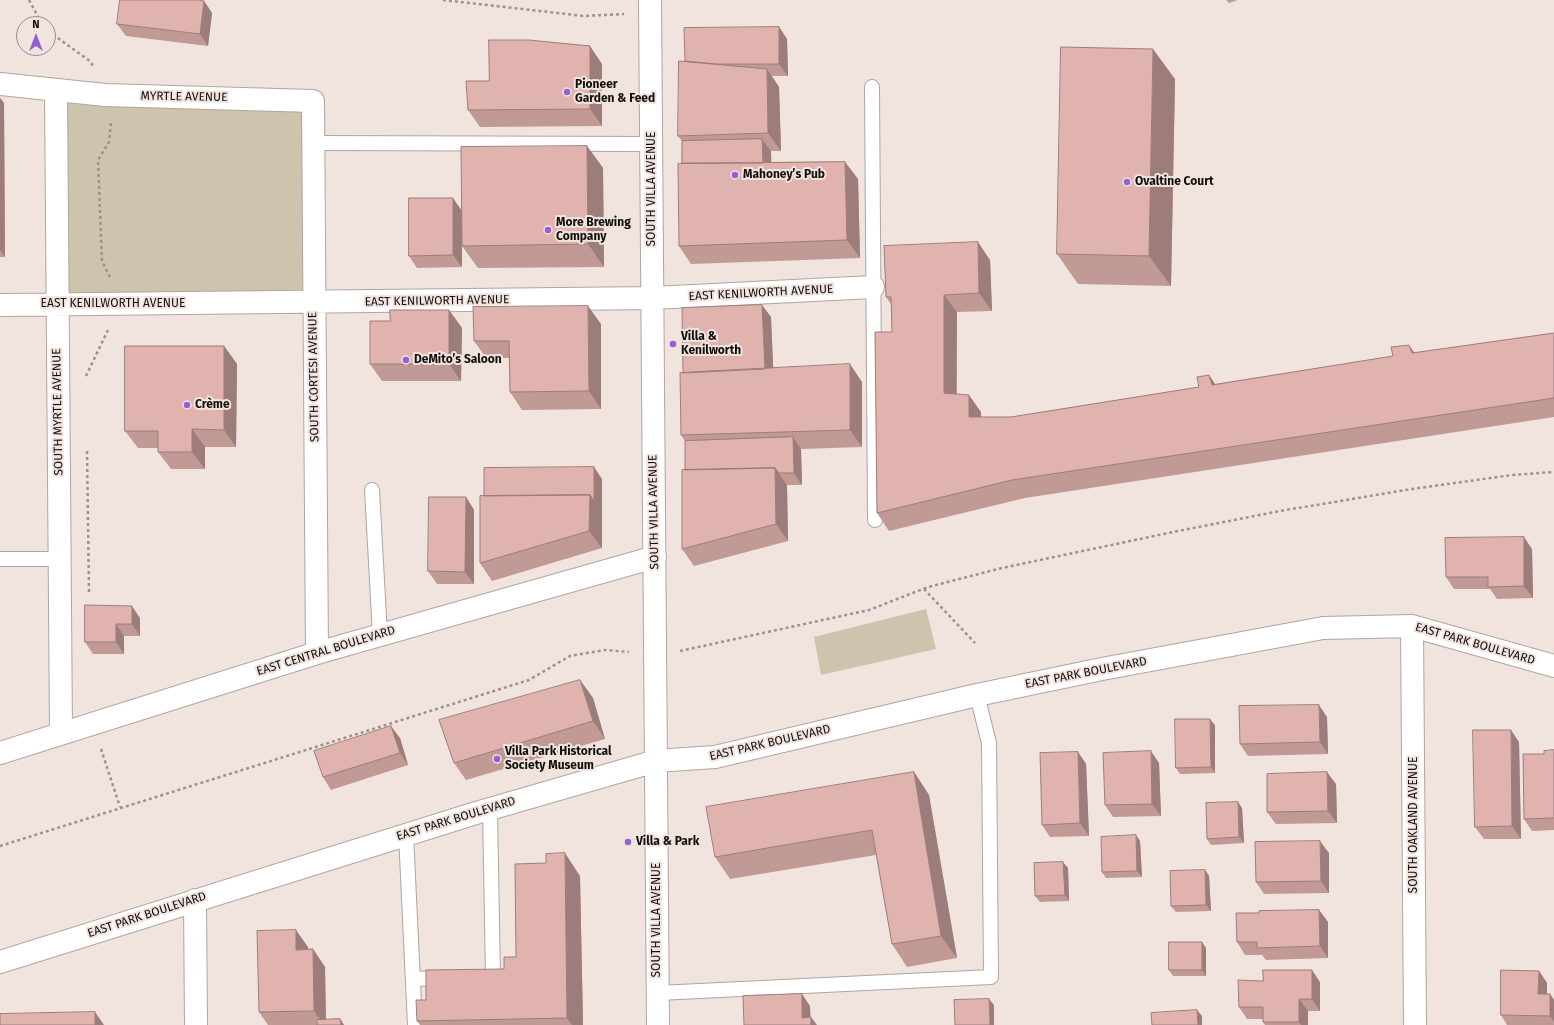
<!DOCTYPE html>
<html>
<head>
<meta charset="utf-8">
<style>
	body { margin:0 }
	#map { position:relative; width:1554px; height:1025px; overflow:hidden; background:#f1e4df; font-family:"Fira Sans",sans-serif }
	canvas { display:block }
	.north { position:absolute; left:16px; top:16px; width:40px; height:40px; box-sizing:border-box; background:#f1e4df; border:1px solid #978e8b; border-radius:50%; rotate:0deg; font-size:11px; font-weight:700; line-height:16px; text-align:center; color:#110e0c }
	.north::after { content:''; display:block; margin:auto; width:14px; height:18px; background:#955ed7; clip-path:polygon(50% 0,100% 100%,50% 72%,0 100%) }
</style>
</head>
<body>
<div id="map">
<canvas width="1554" height="1025"></canvas>
<div class="north">N</div>
</div>
<script>
const ctx = document.querySelector('canvas').getContext('2d');
ctx.lineJoin = 'round';
function paint(path, color) { ctx.fillStyle = color; ctx.fill(path, 'evenodd'); }
function strokePath(path, color, width, dash) { ctx.strokeStyle = color; ctx.lineWidth = width; ctx.lineCap = dash ? 'butt' : 'round'; ctx.setLineDash(dash || []); ctx.stroke(path); }
function write(font, color, halo, rows, align = 'center') {
  ctx.font = font + ' "Fira Sans",sans-serif'; ctx.lineWidth = 4; ctx.setLineDash([]); ctx.textBaseline = 'middle'; ctx.strokeStyle = halo; ctx.fillStyle = color; for (const [text, x, y, turn = 0] of rows) {
    ctx.save(); ctx.translate(x, y); ctx.rotate((+turn || 0) * Math.PI / 180); ctx.textAlign = isNaN(turn) ? turn : align; if (halo) ctx.strokeText(text, 0, 0); ctx.fillText(text, 0, 0); ctx.restore();
  }
}
const green = new Path2D(`
	M63,103L305,109L304,295L65,296Z
	M926,609L936,649L821,675L814,637Z`);
const path = new Path2D(`
	M29,0L42,24
	M443,0L584,16L624,14
	M48,31L90,61L93,66
	M110,277L102,261L98,160L109,142L111,122
	M86,376L108,330
	M87,451L89,592
	M924,589L975,643
	M680,651L869,610L928,587L1002,568L1173,532L1280,511L1412,489L1512,475L1554,472
	M101,749L120,807
	M0,846L529,680L570,656L605,650L629,652`);
const service = new Path2D(`
	M872,87L875,520
	M313,143L651,144
	M372,490L380,635
	M0,559H59
	M406,834L415,1025
	M483,978H493L490,809
	M414,979L444,978
	M658,993L991,977L989,743L977,695`);
const minor = new Path2D(`
	M650,0L658,1025
	M0,84L105,95L313,101L317,653
	M56,92L61,733
	M0,305L653,298L873,287
	M1412,626L1415,1025
	M0,753L317,653L655,557
	M195,900L196,1025
	M0,962L476,813L656,761L715,757L977,695L1102,669L1323,628L1412,626L1554,666`);
const wall = new Path2D(`
	M1226,0H1238L1229,3Z
	M204,1L212,13L208,46L126,36L117,24Z
	M779,27L787,39L788,76H772L779,87L781,151H771V162H845L858,179L860,258L691,264L679,246L682,141L678,136L685,61Z
	M602,64V126L480,127L468,110L489,81Z
	M1175,79L1171,286L1078,284L1057,254Z
	M0,98L4,103L5,257H0Z
	M587,146L603,168L604,267L478,268L462,246V220V267L417,268L409,256L462,210Z
	M990,260L992,311L957,312V394L981,412V417H1011L1199,387L1209,375L1215,384L1415,353L1554,333V417L1025,498L889,531L877,513L892,332L891,304L886,297Z
	M762,305L771,317L773,368L862,382V447L801,449L802,485H787L788,541L694,566L682,549L685,470V441L681,435L683,373Z
	M449,310L462,328L461,381H382L370,364L390,321Z
	M601,324V409L522,410L510,392L509,358H486L474,341Z
	M224,346L237,364L236,447H205V469H171L158,452V448H138L125,431Z
	M602,479V548L492,581L480,563Z
	M466,497L474,510V584H437L428,571Z
	M1532,549L1533,598L1497,599L1490,589H1454L1446,577Z
	M85,605L140,618V636H124V654H93L85,642Z
	M580,680L593,698L605,739L466,780L454,763Z
	M1327,717L1328,754L1248,756L1240,744Z
	M1215,725V773L1180,774L1176,768Z
	M400,738L408,765L331,790L323,777Z
	M1519,742L1521,839H1484L1475,827Z
	M1554,750V830L1532,831L1524,819L1544,754Z
	M1078,752L1086,764L1089,836L1050,837L1042,825Z
	M1159,763L1161,816L1113,817L1105,805Z
	M914,772L929,795L957,958L907,967L892,944L876,855L730,879L715,857Z
	M1336,784L1337,823L1276,824L1267,812Z
	M1242,808L1244,843L1211,845L1207,839Z
	M1140,841L1142,877L1106,878L1102,872Z
	M1329,853V893L1264,894L1256,882Z
	M1068,868L1069,901L1040,902L1035,896Z
	M1205,870L1209,876L1211,911L1176,912L1171,906Z
	M580,876L583,1025H420L417,1021L426,1000L504,969L516,957Z
	M1319,910L1328,922V958L1266,960L1262,955H1245L1237,942L1259,913Z
	M308,947V949H313L325,967L326,1020L340,1019L344,1025H268L259,1012Z
	M1206,948V976H1173L1169,970Z
	M1539,971L1547,983V994H1550L1554,1000V1025H1507L1501,1015Z
	M1320,982V1011H1308V1025H1265L1263,1022V1019H1247L1239,1007Z`);
const shadedWall = new Path2D(`
	M204,1L212,13L208,46L200,34Z
	M779,27L787,39L788,76L779,64Z
	M590,46L602,64V126L590,109Z
	M1153,49L1175,79L1171,286L1149,256Z
	M767,69L779,87L781,151L768,133Z
	M0,98L4,103L5,257L0,250Z
	M762,139L771,151L772,180L764,168Z
	M587,146L603,168L604,267L588,244Z
	M845,162L858,179L860,258L847,240Z
	M453,198L462,211V267L453,255Z
	M978,242L990,260L992,311L979,293Z
	M944,295L957,312L956,410L944,393Z
	M762,305L771,317L774,386L765,374Z
	M588,306L601,324V409L589,391Z
	M449,310L462,328L461,381L449,364Z
	M1409,345L1421,362L1412,353Z
	M224,346L237,364L236,447L224,430Z
	M850,364L862,382V447L850,430Z
	M1209,375L1221,393L1212,385Z
	M969,395L981,412V435L969,417Z
	M192,429L205,447V469L192,452Z
	M793,437L801,449L802,485L794,473Z
	M594,467L602,479V548L589,531L590,495Z
	M775,468L787,485L788,541L776,524Z
	M466,497L474,510V584L465,572Z
	M1524,537L1532,549L1533,598L1524,586Z
	M132,606L140,618V636L132,624Z
	M116,624L124,636V654L116,642Z
	M580,680L593,698L605,739L593,721Z
	M1319,705L1327,717L1328,754L1320,742Z
	M1210,719L1215,725V773L1211,767Z
	M391,726L400,738L408,765L400,753Z
	M1511,730L1519,742L1521,839L1512,826Z
	M1151,751L1159,763L1161,816L1152,804Z
	M1078,752L1086,764L1089,836L1080,823Z
	M914,772L929,795L957,958L941,936Z
	M1327,772L1336,784L1337,823L1328,811Z
	M1238,802L1242,808L1244,843L1239,837Z
	M1136,835L1140,841L1142,877L1137,871Z
	M1320,841L1329,853V893L1321,881Z
	M565,853L580,876L583,1025H572L567,1018Z
	M1063,862L1068,868L1069,901L1065,895Z
	M1205,870L1209,876L1211,911L1206,905Z
	M1319,910L1328,922V958L1320,946Z
	M296,930L308,947V967L296,950Z
	M1202,942L1206,948V976L1202,970Z
	M313,949L325,967L326,1025H324L314,1011Z
	M1312,970L1320,982V1011L1312,999Z
	M1539,971L1547,983V1006L1538,994Z
	M802,994L810,1006L811,1025L802,1018Z
	M1550,994L1554,1000V1022L1550,1016Z
	M989,999L994,1005V1025H990Z
	M1299,999L1308,1011V1025H1301L1299,1022Z
	M1197,1010L1202,1016V1025H1198Z
	M95,1012L104,1025H95Z
	M811,1017L817,1025H811Z
	M340,1019L344,1025H341Z`);
const building = new Path2D(`
	M120,0H198L204,1L200,34L117,24Z
	M779,27V64H716L685,61L684,28Z
	M489,40H529L590,46V109L468,110L466,81H489Z
	M1061,47L1153,49L1149,256L1057,254Z
	M679,61L767,69L768,133L678,136Z
	M762,139L763,163H682V141Z
	M587,146L588,244L462,246L461,147Z
	M845,162L847,240L679,246L678,164Z
	M409,198H453V255L409,256Z
	M978,242L979,293L944,295V393L969,395V417H1011L1199,387L1197,377L1209,375L1212,385L1393,356L1391,347L1409,345L1412,353L1554,333V398L1012,480L877,513L875,332H892L891,297H886L884,246Z
	M762,305L765,369L683,373L682,308Z
	M588,306L589,391L510,392L509,341H474L473,307Z
	M390,310H449V364H370V321H390Z
	M125,346H224V430L192,429V452H158V431H125Z
	M850,364V430L681,435L680,373Z
	M793,437L794,473H779L775,468L685,470V441Z
	M594,467V501L590,495L484,496V468Z
	M775,468L776,524L682,549V470Z
	M590,495L589,531L480,563V496Z
	M429,497H466L465,572L428,571Z
	M1524,537V586L1488,587V577H1446L1445,538Z
	M85,605L132,606V624H116V642H85Z
	M580,680L593,721L454,763L439,720Z
	M1319,705L1320,742L1240,744L1239,706Z
	M1175,719H1210L1211,767L1176,768Z
	M391,726L400,753L323,777L314,751Z
	M1473,730H1511L1512,826L1475,827Z
	M1554,750V818L1524,819L1523,754H1544V751Z
	M1151,751L1152,804L1105,805L1103,753Z
	M1078,752L1080,823L1042,825L1040,753Z
	M914,772L941,936L892,944L872,830L715,857L706,807Z
	M1327,772L1328,811L1267,812V774Z
	M1238,802L1239,837L1207,839L1206,803Z
	M1136,835L1137,871L1102,872L1101,837Z
	M1320,841L1321,881L1256,882L1255,842Z
	M565,853L567,1018L417,1021L416,1000H426V970L504,969V957H516L515,864L546,863V854Z
	M1063,862L1065,895L1035,896L1034,863Z
	M1205,870L1206,905L1171,906L1170,871Z
	M1319,910L1320,946L1257,948V942H1237L1236,913H1259V911Z
	M296,930V950L313,949L314,1011L259,1012L257,931Z
	M1169,942H1202V970H1169Z
	M1263,970H1312V999H1299V1022H1263V1007H1239L1238,980L1263,981Z
	M1501,970L1539,971L1538,994H1550V1016L1501,1015Z
	M802,994V1018L811,1017V1025H744L743,996Z
	M989,999L990,1025H955L954,1000Z
	M1197,1010L1198,1025H1152L1151,1013Z
	M95,1012V1025H0V1014Z
	M340,1019L341,1025H317V1020Z`);
const markers = [
	[567,92,4,"#955ed7"],
	[735,175,4,"#955ed7"],
	[1127,182,4,"#955ed7"],
	[548,230,4,"#955ed7"],
	[673,344,4,"#955ed7"],
	[406,360,4,"#955ed7"],
	[187,405,4,"#955ed7"],
	[497,759,4,"#955ed7"],
	[628,842,4,"#955ed7"]
];
const poiNames = [
	["Pioneer",575,85],
	["Garden & Feed",575,99],
	["Mahoney’s Pub",743,175],
	["Ovaltine Court",1135,182],
	["More Brewing",556,223],
	["Company",556,237],
	["Villa &",681,337],
	["Kenilworth",681,351],
	["DeMito’s Saloon",414,360],
	["Crème",195,405],
	["Villa Park Historical",505,752],
	["Society Museum",505,766],
	["Villa & Park",636,842]
];
const streetNames = [
	["MYRTLE AVENUE",184,97,1],
	["SOUTH VILLA AVENUE",652,189,-90],
	["EAST KENILWORTH AVENUE",761,293,-3],
	["EAST KENILWORTH AVENUE",437,301,-1],
	["EAST KENILWORTH AVENUE",113,304],
	["SOUTH CORTESI AVENUE",314,377,-91],
	["SOUTH MYRTLE AVENUE",58,412,-91],
	["SOUTH VILLA AVENUE",654,512,-91],
	["EAST PARK BOULEVARD",1475,644,16],
	["EAST CENTRAL BOULEVARD",326,651,-17],
	["EAST PARK BOULEVARD",1086,673,-11],
	["EAST PARK BOULEVARD",770,743,-13],
	["EAST PARK BOULEVARD",456,819,-17],
	["SOUTH OAKLAND AVENUE",1414,825,-90],
	["EAST PARK BOULEVARD",147,915,-18],
	["SOUTH VILLA AVENUE",657,920,-90]
];
paint(green, '#cec3ac');
strokePath(service, '#b1a5a0', 16);
strokePath(minor, '#b1a5a0', 24);
strokePath(path, '#9b928e', 2.5, [3, 3]);
strokePath(service, '#fff', 14);
strokePath(minor, '#fff', 22);
paint(wall, '#c19a96');
paint(shadedWall, '#9d7d7a');
paint(building, '#e0b3af');
strokePath(building, '#9d7d7a', 1);
for (const [x, y, r, color] of markers) { const dot = new Path2D(); dot.arc(x, y, r, 0, 2 * Math.PI); ctx.fillStyle = color; ctx.fill(dot); strokePath(dot, '#f1e4df', 1.5); }
write('bold 12px', '#110e0c', '#f1e4df', poiNames, 'left');
write('12px', '#110e0c', '#f1e4df', streetNames);
</script>
</body>
</html>
